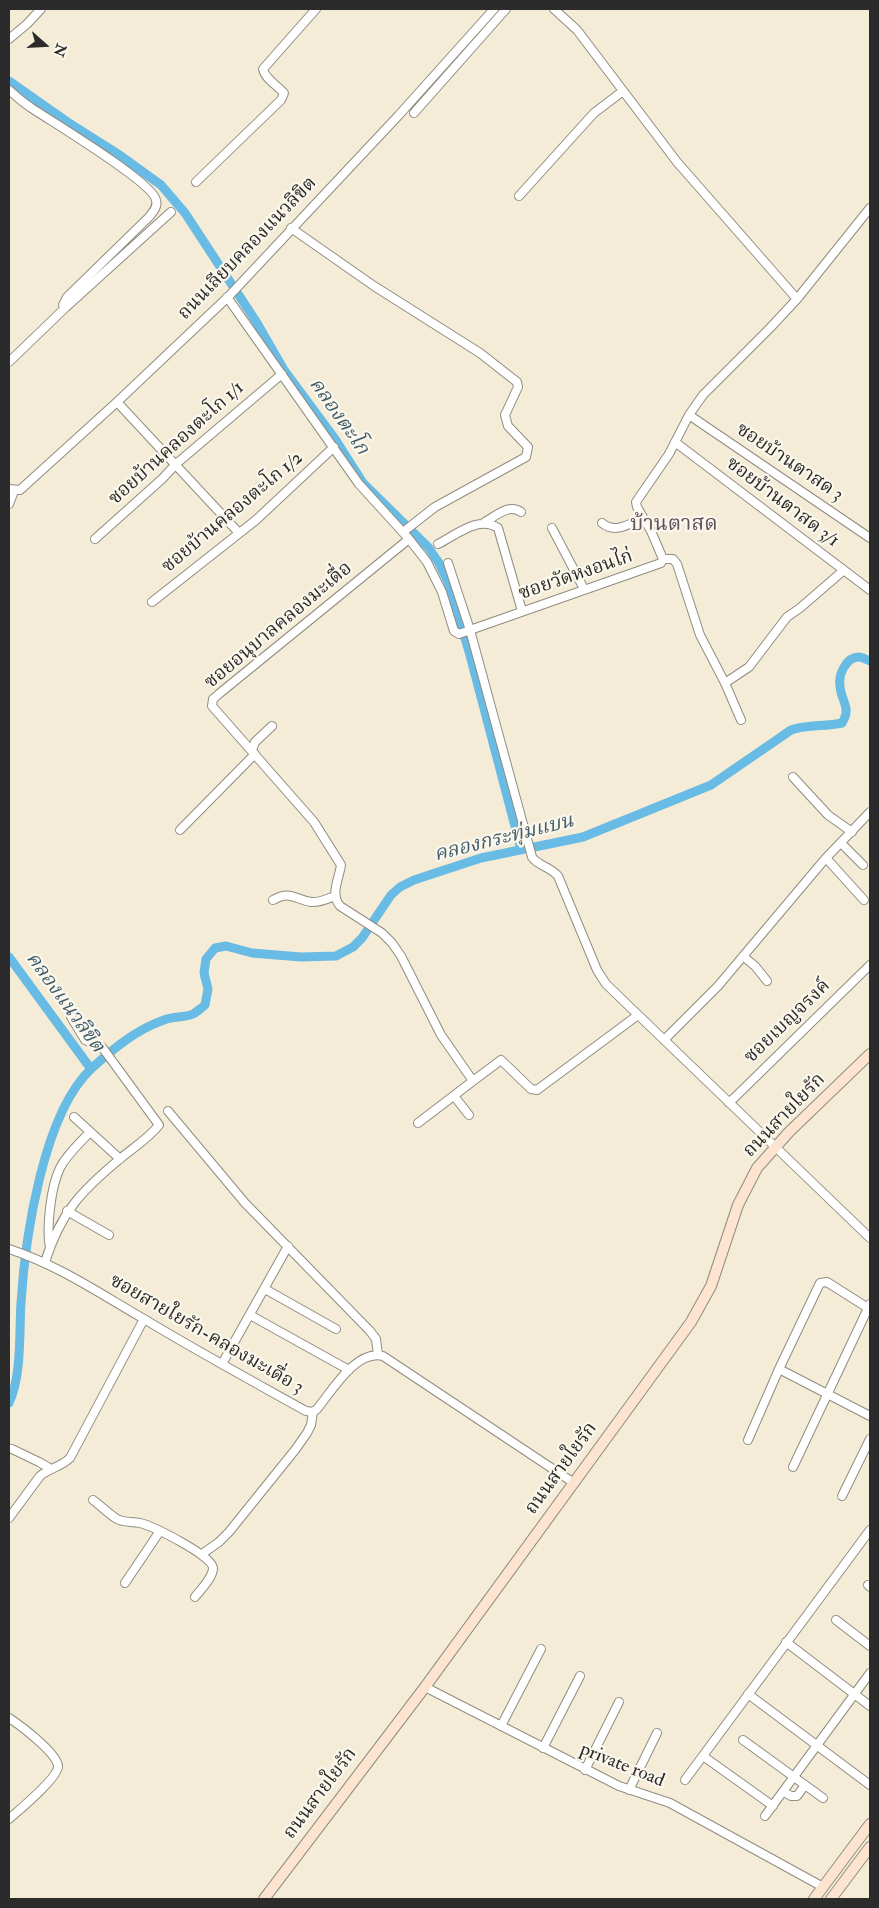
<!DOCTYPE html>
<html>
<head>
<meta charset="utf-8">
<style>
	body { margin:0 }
	#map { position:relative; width:879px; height:1908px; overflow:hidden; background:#f4ecd6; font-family:"IM FELL Double Pica",serif }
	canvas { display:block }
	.frame { position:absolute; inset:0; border:10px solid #2b2b2b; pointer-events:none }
	.north { position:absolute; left:20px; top:20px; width:50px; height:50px; -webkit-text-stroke:4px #fbf7ec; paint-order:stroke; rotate:109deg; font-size:14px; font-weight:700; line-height:20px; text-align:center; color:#2b2b2b }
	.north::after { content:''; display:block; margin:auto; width:18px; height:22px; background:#2b2b2b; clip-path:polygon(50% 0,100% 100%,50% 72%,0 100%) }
</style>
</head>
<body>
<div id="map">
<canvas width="879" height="1908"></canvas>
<div class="frame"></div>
<div class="north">N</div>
</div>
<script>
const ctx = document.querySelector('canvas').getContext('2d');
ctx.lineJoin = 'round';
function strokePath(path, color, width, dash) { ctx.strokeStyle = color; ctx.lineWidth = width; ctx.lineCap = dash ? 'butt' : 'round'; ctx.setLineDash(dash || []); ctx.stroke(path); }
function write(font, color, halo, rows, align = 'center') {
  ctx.font = font + ' "IM FELL Double Pica","Noto Serif Thai",serif'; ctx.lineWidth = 4.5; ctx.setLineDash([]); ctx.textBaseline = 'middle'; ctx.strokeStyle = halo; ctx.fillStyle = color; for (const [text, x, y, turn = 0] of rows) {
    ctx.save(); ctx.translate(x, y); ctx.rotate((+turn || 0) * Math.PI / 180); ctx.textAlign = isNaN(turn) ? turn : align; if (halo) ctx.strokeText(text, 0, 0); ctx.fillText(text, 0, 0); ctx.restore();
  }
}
const canal = new Path2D(`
	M9,81L66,121L118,154L161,185L185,213L257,323L284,370L335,439L363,483L428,547L439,563L448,582L470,655L521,849
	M9,957L91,1069
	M9,1403C22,1375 19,1333 21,1303C25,1238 43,1113 92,1068C113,1049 137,1029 164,1020C173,1016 184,1018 193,1014C197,1012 201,1008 205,1005L208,989L204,973L206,959L215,948L226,946L252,953L301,957L336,956L353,947L362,938L391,895L400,887L414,880L481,858L583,837L711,785L791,730C808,724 825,727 842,723C852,707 841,702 840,686C838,675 846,657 859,657C862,657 867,660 870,661`);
const street = new Path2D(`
	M554,9L577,30L677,162L797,299
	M9,39L27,24L41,9
	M9,90C16,96 22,102 30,107C49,120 153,182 156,200C158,207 153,212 149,217L67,297L63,305L65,308
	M414,113L506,9
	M196,182L281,100L284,93C277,85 265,79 263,69L316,9
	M519,196L594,113L623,91
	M870,208L797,299L770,328L703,395L689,415L669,454L636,502L637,507L651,531L663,559L661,563L470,630L532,857C538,866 549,866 558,876L597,970L606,984L870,1238
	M291,228L374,286L480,353L517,382L518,387L505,415L508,426L528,447L526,457L435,507L403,532
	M227,297L359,484L409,539L427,562L442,592L454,631L459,634L470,630L448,563
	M9,362L65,308L171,212
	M117,402L239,533
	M689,415L870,538
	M675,442L870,590
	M9,489L20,490L117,402L229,296L398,116L494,9
	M9,504L14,491
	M485,522C496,516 509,503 521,512
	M602,523C615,534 629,524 643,518
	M552,528L584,589
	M95,539L162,479L176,464L282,374
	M409,539L220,693L213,699L212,706L314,822L341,865C339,879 330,894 340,906L382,933L392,943L401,956L441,1035L473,1081L501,1060L531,1089L537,1090L638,1015
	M438,544C456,535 479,515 498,528L522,611
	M663,559H673L677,564L700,635L725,683L741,720
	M152,602L256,520L334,447
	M725,683L749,667L787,617L800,608L844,570
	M252,750L255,742L272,726
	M793,777L828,815L852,832
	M180,830L255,754
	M841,843L863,865
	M826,858L864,900
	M273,900C290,890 294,899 311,902C319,903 327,899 335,896
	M744,957L755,966L767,981
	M664,1040L718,986L825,859L870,812
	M454,1096L469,1115
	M729,1103L870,965
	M168,1111L245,1203L370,1331L376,1339L378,1355
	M74,1117L120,1159
	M418,1123L473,1081
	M67,1211L109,1235
	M50,1248C46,1228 51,1186 60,1168C67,1154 80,1143 90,1132
	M9,1249C58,1265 99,1293 144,1319C197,1351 252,1381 306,1411L313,1412L317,1409C332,1391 356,1349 383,1356L574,1483
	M45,1262C61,1212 81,1191 121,1158C133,1148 149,1138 159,1125L102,1047L85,1040L71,1017
	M265,1289L336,1329
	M250,1315L349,1370
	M222,1364L288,1246
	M779,1369L870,1416
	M748,1440L779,1369L820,1283L827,1282L868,1308
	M12,1449L39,1462L51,1469
	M793,1467L870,1304
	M842,1496L870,1439
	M93,1500C101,1506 109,1514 117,1519C124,1523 132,1521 140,1523C153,1526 213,1556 213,1568C213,1578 200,1590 195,1597
	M9,1518L40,1476C49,1468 61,1467 70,1458L144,1319
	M202,1554L219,1542L229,1532L295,1450L307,1433L311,1425L313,1412
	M125,1583L160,1531
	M868,1585L870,1587
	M836,1620L870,1646
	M786,1642L870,1706
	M425,1687L619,1786L670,1803L823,1887
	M748,1694L870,1785
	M9,1718C20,1725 57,1753 58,1766C59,1777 18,1811 9,1819
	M501,1726L541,1649
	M743,1740L805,1785L797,1796H791L784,1792
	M543,1748L580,1676
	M703,1756L773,1806
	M585,1770L619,1702
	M685,1780L870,1530
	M805,1785L823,1798
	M629,1790L657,1733
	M765,1816L870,1673`);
const secondary = new Path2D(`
	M264,1899L425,1687L691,1322L711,1286L738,1205L757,1168L789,1132L870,1054
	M814,1899L870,1824
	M831,1899L870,1847`);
const streetNames = [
	["ถนนเลียบคลองแนวลิขิต",248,249,-46],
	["ซอยบ้านคลองตะโก 1/1",177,444,-42],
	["ซอยบ้านตาสด 3",789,463,34],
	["ซอยบ้านตาสด 3/1",782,503,37],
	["ซอยบ้านคลองตะโก 1/2",233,513,-40],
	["ซอยวัดหงอนไก่",576,576,-19],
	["ซอยอนุบาลคลองมะเดื่อ",279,626,-40],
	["ซอยเบญจรงค์",788,1022,-44],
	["ถนนสายใยรัก",785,1116,-46],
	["ซอยสายใยรัก-คลองมะเดื่อ 3",206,1335,30],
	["ถนนสายใยรัก",562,1469,-54],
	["private road",622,1766,22],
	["ถนนสายใยรัก",321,1794,-53]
];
const waterNames = [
	["คลองตะโก",338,417,55],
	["คลองกระทุ่มแบน",504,839,-14],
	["คลองแนวลิขิต",64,1003,54]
];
const quarterNames = [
	["บ้านตาสด",674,525]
];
strokePath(canal, '#68bbe4', 9);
strokePath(street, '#908c80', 10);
strokePath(secondary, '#908c80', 12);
strokePath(street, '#fff', 8);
strokePath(secondary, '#fde4d0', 10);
write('19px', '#2b2b2b', '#fbf7ec', streetNames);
write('italic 20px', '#405d6c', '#fbf7ec', waterNames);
write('21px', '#60515d', '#fbf7ec', quarterNames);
</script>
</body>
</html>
